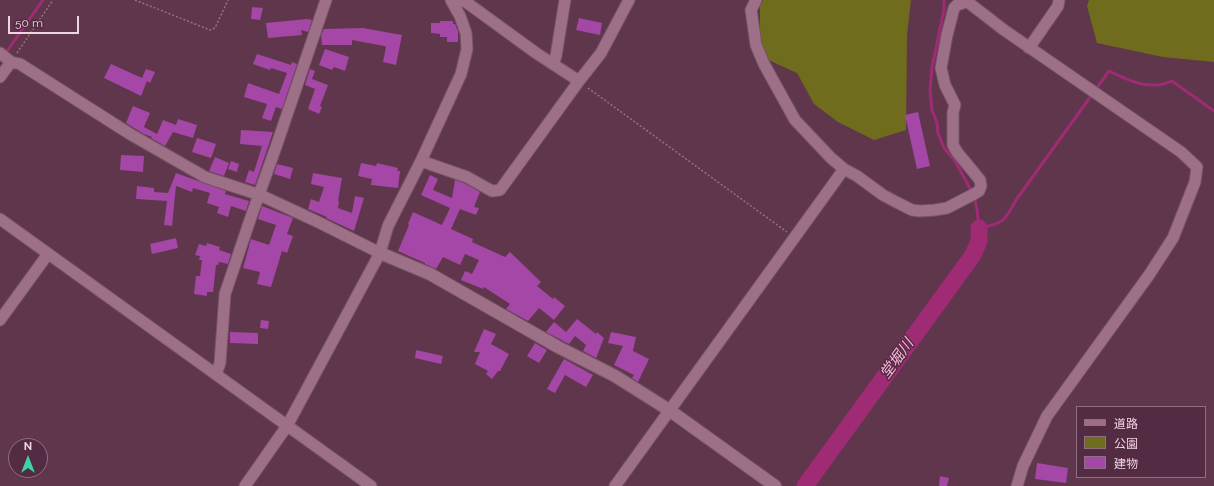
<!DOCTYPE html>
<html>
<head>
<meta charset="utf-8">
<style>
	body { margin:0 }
	#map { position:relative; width:1214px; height:486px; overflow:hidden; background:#5f364c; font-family:Raleway,"Noto Sans JP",sans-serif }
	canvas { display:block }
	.legend { position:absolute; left:1076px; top:406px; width:130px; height:72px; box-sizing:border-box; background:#532b42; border:1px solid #916f82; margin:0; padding:5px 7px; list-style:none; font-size:12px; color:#efd5e2 }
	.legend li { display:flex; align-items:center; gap:8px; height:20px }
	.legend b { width:20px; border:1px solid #916f82 }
	.north { position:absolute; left:8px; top:438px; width:40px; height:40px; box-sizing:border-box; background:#532b42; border:1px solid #916f82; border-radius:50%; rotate:0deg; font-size:11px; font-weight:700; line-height:16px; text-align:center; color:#efd5e2 }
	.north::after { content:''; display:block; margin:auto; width:14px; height:18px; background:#3ed4a3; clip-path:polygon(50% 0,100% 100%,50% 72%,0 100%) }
	.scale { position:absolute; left:8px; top:16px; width:71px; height:18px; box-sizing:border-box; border:2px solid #efd5e2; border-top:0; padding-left:5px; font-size:12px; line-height:14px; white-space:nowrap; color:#efd5e2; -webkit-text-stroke:3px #532b42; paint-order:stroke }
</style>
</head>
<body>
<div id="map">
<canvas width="1214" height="486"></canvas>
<ul class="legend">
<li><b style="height:5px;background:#9e7088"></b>道路</li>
<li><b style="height:11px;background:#706c1d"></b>公園</li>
<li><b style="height:11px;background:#a447a6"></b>建物</li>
</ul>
<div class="north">N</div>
<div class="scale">50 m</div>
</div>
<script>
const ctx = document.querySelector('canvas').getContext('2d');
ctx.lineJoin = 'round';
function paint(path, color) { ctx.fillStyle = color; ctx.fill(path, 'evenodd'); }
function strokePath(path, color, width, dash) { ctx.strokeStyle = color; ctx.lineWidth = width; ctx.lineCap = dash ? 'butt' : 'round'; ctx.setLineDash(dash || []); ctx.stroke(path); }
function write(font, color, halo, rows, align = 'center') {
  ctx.font = font + ' Raleway,"Noto Sans JP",sans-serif'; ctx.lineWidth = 3; ctx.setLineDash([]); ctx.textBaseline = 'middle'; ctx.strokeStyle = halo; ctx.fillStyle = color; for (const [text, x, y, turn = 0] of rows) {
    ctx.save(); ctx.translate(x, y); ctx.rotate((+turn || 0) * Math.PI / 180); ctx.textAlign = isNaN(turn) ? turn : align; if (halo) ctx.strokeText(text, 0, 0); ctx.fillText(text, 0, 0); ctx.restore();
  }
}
const green = new Path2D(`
	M763,0H911L907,35L906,130L874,140L838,122L814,104L797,73L760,56V5Z
	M1089,0H1214V62L1163,57L1097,43L1087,6Z`);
const stream = new Path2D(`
	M944,0V10L932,67L930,90L932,110L937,123L938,133L944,148L955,161L972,192
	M5,54L43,0
	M974,197L977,209L979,228C1003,224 1005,221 1016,200L1109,71C1129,81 1150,91 1172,81L1214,111`);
const river = new Path2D(`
	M805,486L973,255L979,241V228`);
const building = new Path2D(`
	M252,7L263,8L260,20L251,19Z
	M579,18L602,23L600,35L576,30Z
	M307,19L312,20L308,32L301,30L302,35L268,38L266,23Z
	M440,21H453V24H455L458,31V42H447V37H440V34L431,33V23H440Z
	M363,28L402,35L396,65L383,62L386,47L384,46L352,40V45H322L321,35L324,29Z
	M325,49L349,57L345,71L334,67L332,70L319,65Z
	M257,54L291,65L292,62L297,64L282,109L276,107L271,121L262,118L267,104L244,97L248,83L279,94L287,73L271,68L270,70L253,64Z
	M111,64L142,78L146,69L155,72L150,83L147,81L141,96L104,78Z
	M310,69L315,71L312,79L328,85L320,106L322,107L319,114L308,109L315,89L305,85Z
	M133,106L150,113L144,127L157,134L163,120L176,125L178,119L197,125L193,138L173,132L165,146L151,138L152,137L144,134L126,123Z
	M918,112L930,166L917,169L905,115Z
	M241,130L273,132L255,185L245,182L249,170L254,172L262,146L240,144Z
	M197,138L216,144L211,158L192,152Z
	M121,155L144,156L143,172L120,170Z
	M215,157L229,163L224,176L209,171Z
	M231,161L239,164L237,172L228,169Z
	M361,163L376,166L377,163L398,168L397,171H400L398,188L371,185L372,179L358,176Z
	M277,164L293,168L290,179L274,174Z
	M176,173L226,191L225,194L249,201L246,211L231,206L228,217L217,213L219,207L207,203L210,193L193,188L192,192L176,186L172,226L164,225L167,201L136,199L137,186L154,188V192L168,193Z
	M313,173L342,178L338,201H339L338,208L352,213L355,196L364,198L354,231L326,218L327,217L308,209L311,199L319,202L324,187L311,184Z
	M430,175L438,179L433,190L452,198L455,180L464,183L480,192L474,207L479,208L476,215L460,209L451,229L473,239L472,242L505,257L510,252L541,282L537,286L553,299L554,297L565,306L554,320L539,308L528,321L506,309L510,304L484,287L483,289L461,280L465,271L472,274L479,260L465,254L460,265L443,257L436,269L425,264V263L398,251L409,225L408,224L413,212L442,225L450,208L421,195Z
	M262,206L293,218L287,234L293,236L287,253L282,251L271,287L257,284L260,272L243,268L251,239L269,245L276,225L258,219Z
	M176,238L178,248L152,254L150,244Z
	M207,243L220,247L219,250L231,254L228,264L219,262L218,265H216L213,292H207V296L194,294L196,276H200L202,260H199L200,256L195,255L199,244L206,246Z
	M577,319L596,334L597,332L604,338L596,358L583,351L586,345L575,336L569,344L546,332L554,322L566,332Z
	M261,320L269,321L268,329L260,328Z
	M484,329L496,334L491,344L509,354L500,371H498L492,379L486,374L488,371L475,364L480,352H474Z
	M230,332L258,333V344L230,343Z
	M611,332L636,337L633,351L649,359L638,382L632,378L634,375L614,365L623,346L608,343Z
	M535,343L547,350L539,363L527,356Z
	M416,350L443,356L441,364L415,358Z
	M564,359L593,375L586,387L565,375L555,393L547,389Z
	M1037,463L1068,468L1066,483L1035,479Z
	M940,476L949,478L947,486H939Z`);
const path = new Path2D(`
	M135,0L210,30L215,28L228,0
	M17,53L53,0
	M588,88L787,232`);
const street = new Path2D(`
	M460,0L466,2L536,53L579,81
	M756,0L751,10L756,45L764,64L795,120L831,158L844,169L857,176L883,195L898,203L912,210L920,211L935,210L947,208L974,194L979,191L981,186L980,180L957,152L953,145V112L955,105L945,85L941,68L947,35L954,8L957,5L966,2L969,3L1004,30L1181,152L1197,167L1195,182L1173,238L1149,275L1047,416L1023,466L1017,486
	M1029,48L1058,6L1059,0
	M0,53L11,62L20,64L130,134L205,177L260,195L316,221L380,253
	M553,64L556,56L565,0
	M0,77L11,62
	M421,161L467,177L492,191L500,190L579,81L601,53L629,0
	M0,219L371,486
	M0,320L48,254
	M216,374L220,363L225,294L251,217L277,144L326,0
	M245,486L287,426L380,253L388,226L421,161L461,74L467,49L466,33L460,16L451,0
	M615,486L844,169`);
const secondary = new Path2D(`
	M380,253L430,274L558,347L615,376L669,410L775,486`);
const waterNames = [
	["堂堀川",897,359,-54]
];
paint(green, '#706c1d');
strokePath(stream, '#a02b75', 3);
strokePath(river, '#a02b75', 17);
paint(building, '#a447a6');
strokePath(street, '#765467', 13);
strokePath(secondary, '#765467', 14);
strokePath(path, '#957285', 1.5, [2, 2]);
strokePath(street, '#9e7088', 11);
strokePath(secondary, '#9e7088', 12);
write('italic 15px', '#f6b9d9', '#532b42', waterNames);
</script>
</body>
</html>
